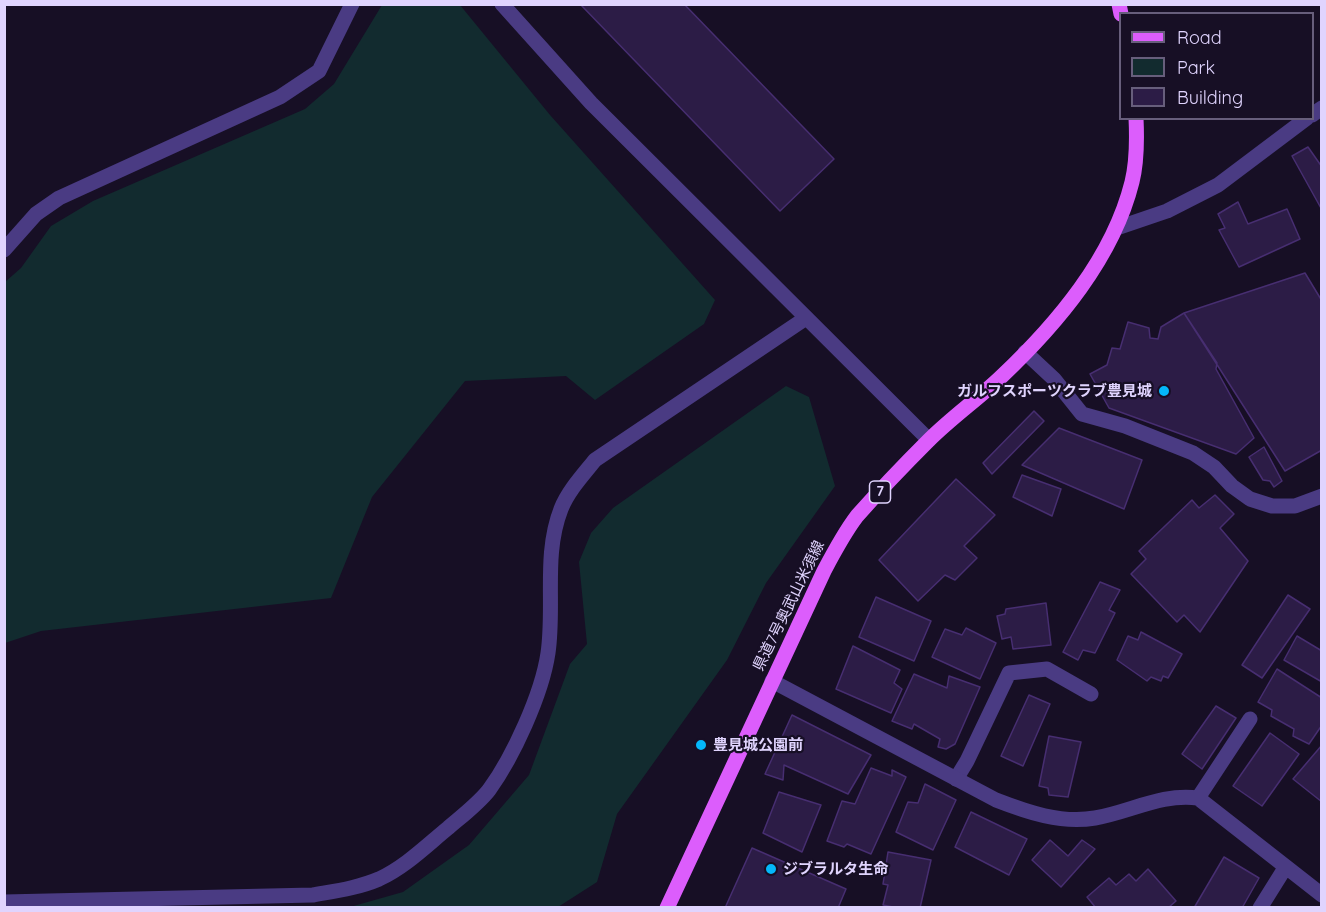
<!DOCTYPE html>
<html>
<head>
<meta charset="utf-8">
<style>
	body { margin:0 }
	#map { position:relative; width:1326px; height:912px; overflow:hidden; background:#170f25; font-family:Quicksand,sans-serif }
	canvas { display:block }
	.frame { position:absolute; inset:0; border:6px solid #e0d4fe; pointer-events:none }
	.legend { position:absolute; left:1119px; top:12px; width:195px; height:108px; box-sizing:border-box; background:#170f25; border:2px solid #675e7c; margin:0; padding:8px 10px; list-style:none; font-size:18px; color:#e0d4fe }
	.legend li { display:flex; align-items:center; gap:12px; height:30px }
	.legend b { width:30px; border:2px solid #675e7c }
</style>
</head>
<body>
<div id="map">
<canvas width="1326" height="912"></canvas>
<div class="frame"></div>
<ul class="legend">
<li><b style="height:8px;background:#dc5dfc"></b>Road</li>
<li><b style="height:16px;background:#122b2f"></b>Park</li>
<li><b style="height:16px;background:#2c1c46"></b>Building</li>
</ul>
</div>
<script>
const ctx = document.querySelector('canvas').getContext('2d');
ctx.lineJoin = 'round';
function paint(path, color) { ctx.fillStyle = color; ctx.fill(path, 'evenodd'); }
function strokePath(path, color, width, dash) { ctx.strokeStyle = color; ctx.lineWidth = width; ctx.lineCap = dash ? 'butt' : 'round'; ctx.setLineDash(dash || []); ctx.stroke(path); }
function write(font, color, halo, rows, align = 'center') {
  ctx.font = font + ' Quicksand,"Noto Sans JP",sans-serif'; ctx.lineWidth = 4.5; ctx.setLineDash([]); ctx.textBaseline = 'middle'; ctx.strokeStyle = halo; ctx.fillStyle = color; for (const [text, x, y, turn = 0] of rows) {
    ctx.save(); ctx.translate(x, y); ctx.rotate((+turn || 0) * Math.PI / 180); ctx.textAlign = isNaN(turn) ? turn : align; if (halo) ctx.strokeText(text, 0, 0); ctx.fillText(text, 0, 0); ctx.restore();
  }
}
const green = new Path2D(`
	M460,5L550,115L715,300L704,324L595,400L566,376L465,381L372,497L331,598L41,631L5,643V282L21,268L51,226L93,201L305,109L334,84L382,5Z
	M786,386L809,397L835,486L766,583L727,660L617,814L597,882L558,907H350L403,892L469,845L529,775L570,664L587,644L579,562L591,533L613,508Z`);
const building = new Path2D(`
	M580,4H684L834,159L780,211Z
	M1308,147L1322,167V210L1292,156Z
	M1238,202L1248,224L1287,209L1300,239L1239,267L1219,230L1225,228L1218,214Z
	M1305,273L1322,301V450L1285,471L1184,313Z
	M1184,313L1217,363L1216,369L1254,438L1236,454L1109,408L1090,374L1107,365L1112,348L1120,349L1128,322L1149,328L1150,338L1158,339L1161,327Z
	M1034,411L1044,421L992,474L983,463Z
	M1059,428L1142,460L1124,509L1022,465Z
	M1264,447L1282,481L1274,487L1270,481L1263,480L1249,457Z
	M1022,475L1061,489L1052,516L1013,497Z
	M956,479L995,515L964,546L977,558L955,580L945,575L918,601L879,560Z
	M1215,495L1234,514L1220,528L1248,561L1200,632L1184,615L1177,622L1131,574L1146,559L1139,551L1192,500L1199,508Z
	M1100,582L1120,590L1109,610L1115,613L1095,653L1083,650L1078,660L1063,652Z
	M1288,595L1310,609L1262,678L1242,665Z
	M876,597L931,621L914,661L859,637Z
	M1046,603L1051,645L1013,649L1011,637L1002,639L997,616L1005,614L1006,609Z
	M966,628L996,643L980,679L932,657L945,629L962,635Z
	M1141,632L1182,654L1168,678L1163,676L1161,681L1151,677L1147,681L1117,660L1128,636L1138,640Z
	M1297,636L1322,651V682L1284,660Z
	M853,646L900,670L894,683L902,689L891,713L836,689Z
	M1277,669L1322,698V725L1309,744L1293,736L1294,729L1271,716L1272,710L1258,702Z
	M914,674L947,688L949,676L980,687L955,744L946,749L938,747L940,739L914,724L912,729L892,721Z
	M1029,695L1050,704L1023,766L1001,756Z
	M1216,706L1236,718L1202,769L1182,754Z
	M792,715L871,755L848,794L784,765L783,780L765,774Z
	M1270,733L1299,754L1262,806L1233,786Z
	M1049,736L1081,742L1068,797L1049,795L1048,788L1039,786Z
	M1322,745V802L1293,779Z
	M871,768L892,776V770L906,777L871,854L847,844L844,847L827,841L842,801L855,804Z
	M925,784L956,800L933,850L896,832L908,802L918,803Z
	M779,792L821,805L802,852L763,833Z
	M971,812L1027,839L1009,875L955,847Z
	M1050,840L1068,856L1082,840L1095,849L1061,887L1032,860Z
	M752,848L846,889L838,908H725Z
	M888,852L931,860L920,908H898L883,905L888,885L883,884Z
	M1224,857L1259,878L1242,908H1194Z
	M1148,869L1176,901L1168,908H1096L1087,897L1109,878L1116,885L1129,874L1136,881Z`);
const service = new Path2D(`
	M4,250L36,214L59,198L280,97L319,71L352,4
	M1025,352L1054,379L1082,414L1125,426L1193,453L1214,467L1232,486L1250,499L1272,506H1295L1322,496
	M956,779L967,761L1009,673L1047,669L1091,694
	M4,902L313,895C335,891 358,888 379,879C405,867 426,846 448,828C462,816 478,804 489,790C513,757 542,694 548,653C555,605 543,555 561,509C568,491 583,475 595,460L806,318`);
const minor = new Path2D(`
	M1312,115L1322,108
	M1117,228L1167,211L1218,185L1307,118
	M772,681L996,800C1027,812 1061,824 1095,818C1130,812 1162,793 1198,798L1322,895
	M1198,798L1250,719
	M1260,908L1285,868`);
const tertiary = new Path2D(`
	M502,4L591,103L929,440`);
const primary = new Path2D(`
	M1119,4L1121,14
	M667,908L824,571C834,552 844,533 857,516C880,490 905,464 929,440C952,417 978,399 1001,377C1057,324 1113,258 1132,182C1137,162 1137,139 1136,118`);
const markers = [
	[1164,391,6,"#04b7fa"],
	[701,745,6,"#04b7fa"],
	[771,869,6,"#04b7fa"]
];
const shields = [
	[880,492,21]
];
const shieldNames = [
	["7",880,492]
];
const poiNames = [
	["ガルフスポーツクラブ豊見城",1152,391,"right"],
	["豊見城公園前",713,745],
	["ジブラルタ生命",783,869]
];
const streetNames = [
	["県道7号奥武山米須線",789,606,-64]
];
paint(green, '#122b2f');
paint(building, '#2c1c46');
strokePath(building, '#472e71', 1.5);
strokePath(service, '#4a3b83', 15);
strokePath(minor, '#4a3b83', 15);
strokePath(tertiary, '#4a3b83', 15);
strokePath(primary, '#dc5dfc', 15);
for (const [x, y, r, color] of markers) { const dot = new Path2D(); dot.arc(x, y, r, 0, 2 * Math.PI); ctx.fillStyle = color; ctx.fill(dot); strokePath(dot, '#170f25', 2); }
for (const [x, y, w] of shields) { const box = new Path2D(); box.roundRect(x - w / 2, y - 11, w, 22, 4.5); ctx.fillStyle = '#170f25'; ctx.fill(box); strokePath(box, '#e0d4fe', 1.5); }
write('bold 14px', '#e0d4fe', null, shieldNames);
write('bold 15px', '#e0d4fe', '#170f25', poiNames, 'left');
write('15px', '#e0d4fe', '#170f25', streetNames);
</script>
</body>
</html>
